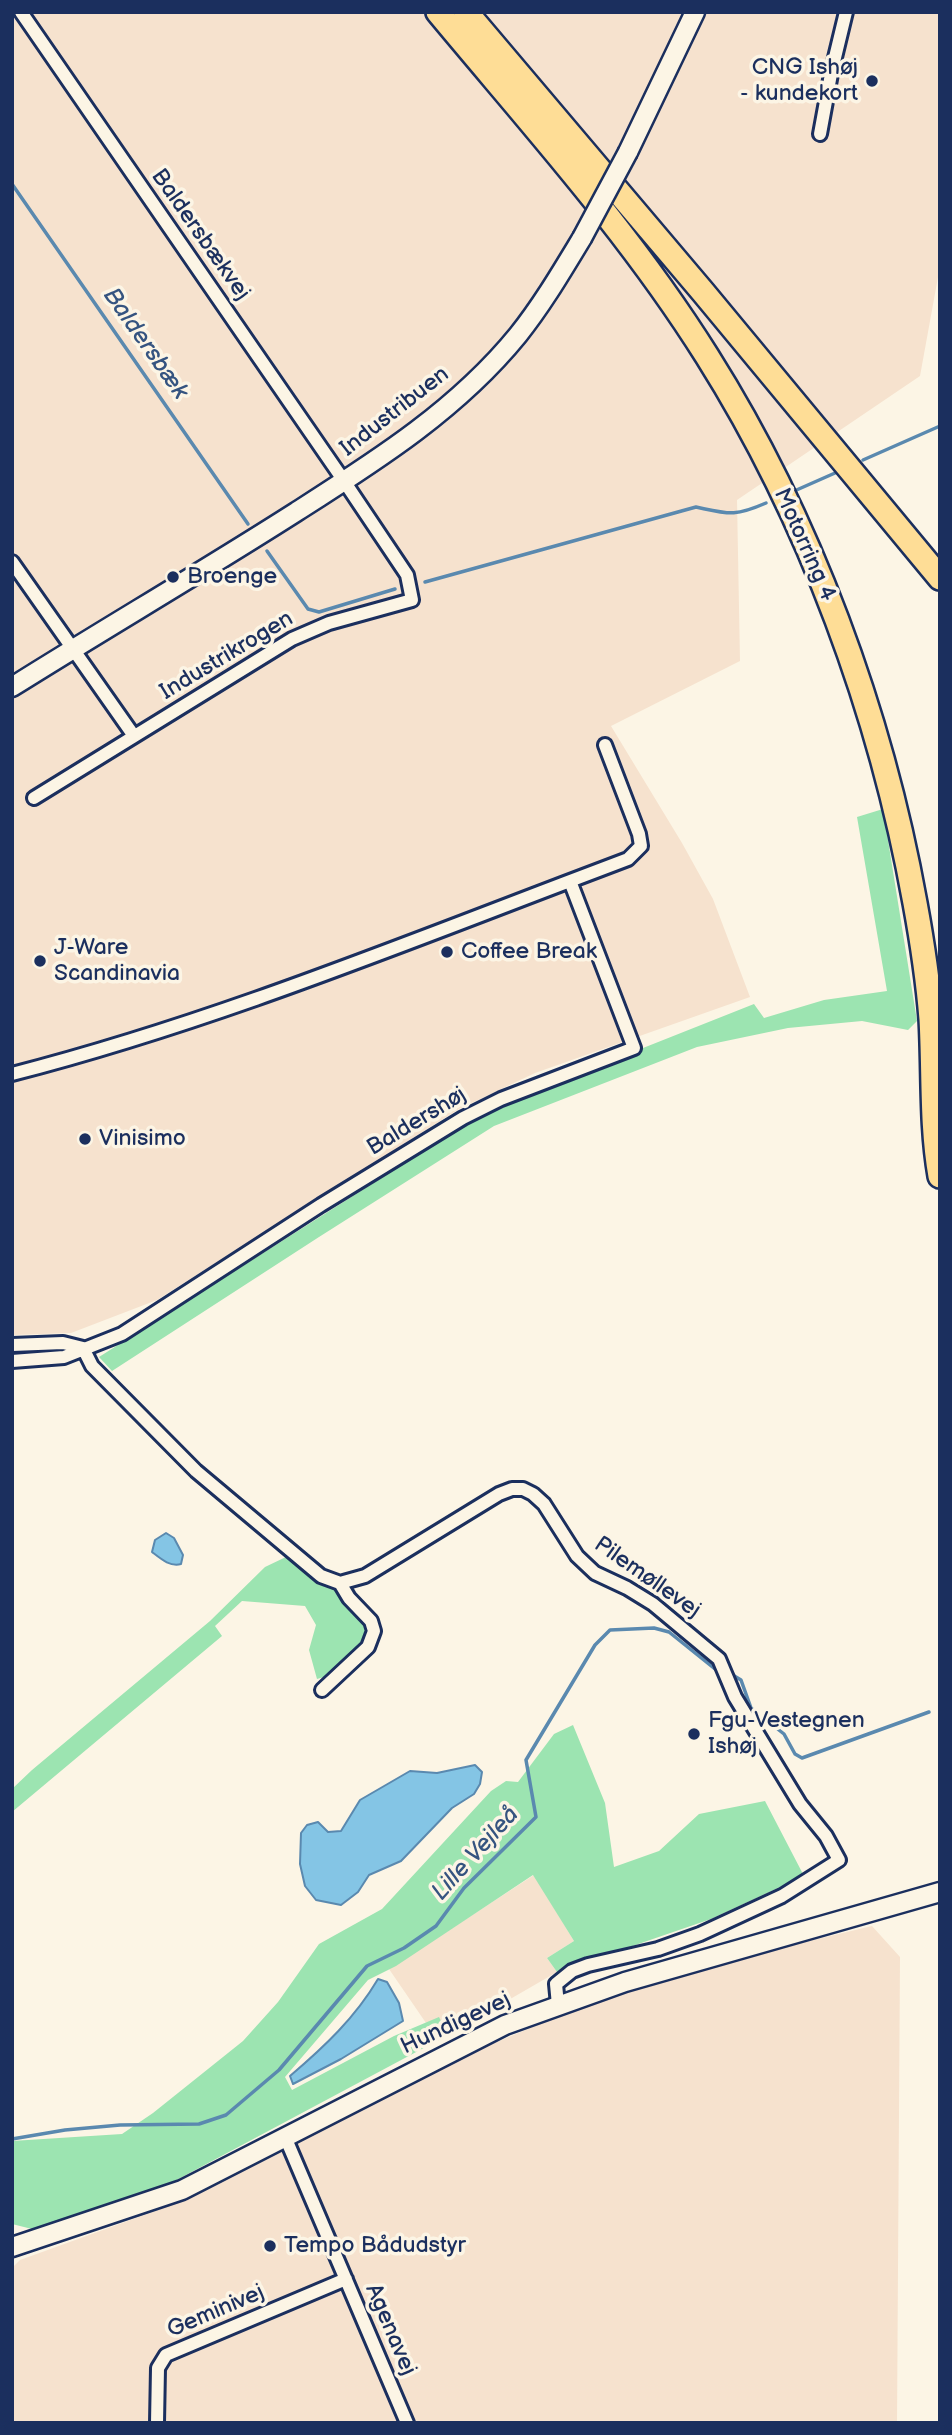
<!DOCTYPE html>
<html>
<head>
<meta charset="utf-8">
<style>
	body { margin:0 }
	#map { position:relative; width:952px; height:2435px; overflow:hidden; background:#fcf5e5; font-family:"Balsamiq Sans",sans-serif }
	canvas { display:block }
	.frame { position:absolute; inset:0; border:14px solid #1b2f5e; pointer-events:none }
</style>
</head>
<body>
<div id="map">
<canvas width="952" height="2435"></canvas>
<div class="frame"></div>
</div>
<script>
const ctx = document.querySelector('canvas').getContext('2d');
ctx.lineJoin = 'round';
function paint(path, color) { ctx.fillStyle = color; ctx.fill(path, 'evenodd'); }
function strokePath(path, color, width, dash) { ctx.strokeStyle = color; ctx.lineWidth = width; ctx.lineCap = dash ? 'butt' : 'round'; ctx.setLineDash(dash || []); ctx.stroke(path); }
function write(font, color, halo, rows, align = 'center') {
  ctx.font = font + ' "Balsamiq Sans",sans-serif'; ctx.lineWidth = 7; ctx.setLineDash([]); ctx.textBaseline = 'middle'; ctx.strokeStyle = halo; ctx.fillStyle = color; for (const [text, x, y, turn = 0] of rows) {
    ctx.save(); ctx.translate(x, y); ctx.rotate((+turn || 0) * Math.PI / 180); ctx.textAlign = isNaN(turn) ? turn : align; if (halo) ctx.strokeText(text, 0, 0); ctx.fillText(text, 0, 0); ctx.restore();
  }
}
const built = new Path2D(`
	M12,12H940V266L920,376L737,500L740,661L611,726L682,843L713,899L750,997L535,1073L459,1109L157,1300L71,1333L12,1335Z
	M534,1875L574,1941L547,1958L557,1972L448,2035L439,2018L426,2023L389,1969Z
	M872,1926L900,1957L897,2423H12V2268L20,2260L161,2209L233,2176L485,2047L592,2002L755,1954Z`);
const green = new Path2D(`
	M883,809L917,1021L908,1030L862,1021L788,1028L697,1047L494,1126L319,1237L112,1371L99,1357L476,1118L522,1096L754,1004L764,1018L824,1000L887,991L857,817Z
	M288,1556C318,1577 363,1600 367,1640L331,1675L317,1679L309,1650L316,1625L305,1606L242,1601L215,1626L222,1636L12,1812V1789L32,1770L210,1621L265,1567Z
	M573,1725L605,1803L614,1867L659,1851L699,1814L765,1801L804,1876L711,1919L557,1972L547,1958L574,1941L533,1875L396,1966L368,1980L285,2077L292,2090L394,2036L439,2017L448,2035L154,2192L32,2229L12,2224V2141L122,2134L153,2113L243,2041L278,2002L319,1944L382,1909L491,1791L506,1781L518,1782L554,1734Z`);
const water = new Path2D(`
	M166,1533L174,1538L183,1555L181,1564C170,1567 161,1559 152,1552L155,1540Z
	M475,1765L482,1772L480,1784L474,1794L452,1808L401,1861L369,1875L358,1892L341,1905L316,1900L305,1886L300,1864L301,1833L307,1825L318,1822L328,1832L341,1831L360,1800L410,1771L437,1773Z
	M378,1979L387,1982L399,2003L403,2021L341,2059L293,2084L290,2076C324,2047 355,2018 378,1979Z`);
const stream = new Path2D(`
	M12,184L248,524
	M863,460L940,426
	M792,492L835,473
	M267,551L308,609L319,612L395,589
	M425,582L696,507C729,514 734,517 766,503
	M731,1674L741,1680L751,1708L784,1734L795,1754L802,1758L929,1712
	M12,2139L65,2130L120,2125L199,2124L226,2115L279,2070L367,1966L404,1948L436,1926L464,1888L536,1817L526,1760L595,1645L610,1630L654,1628L669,1632L720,1673`);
const street = new Path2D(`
	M21,12L344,481L407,575L412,600L329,623L292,639L34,798
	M820,134L831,74L846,12
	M12,562L134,736
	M570,881L628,859L641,846L639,834L605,745
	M12,1074C203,1025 386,951 570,881L634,1048L501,1099L463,1118L321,1205L122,1334L64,1357L12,1361
	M12,1345L63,1343L83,1348
	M83,1348L92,1366L196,1471L321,1576L340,1583L365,1576L499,1494L512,1489H523L533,1494L544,1504L577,1556L595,1573L627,1588L653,1604L719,1659L735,1697L800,1804L826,1836L839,1860L782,1896L700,1934L658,1949L588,1965L572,1971L556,1984L558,2005
	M322,1690L368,1647L374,1631L371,1621L349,1598L340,1583
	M286,2139L407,2423
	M157,2423L158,2368L166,2355L346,2279`);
const secondary = new Path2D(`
	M628,152L695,12
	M12,687C106,628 202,572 296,512C376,461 457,410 518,335C542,305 562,271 582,238
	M12,2247L182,2190L505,2025L625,1982L940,1892`);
const highway = new Path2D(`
	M438,12C531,124 630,233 707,356C810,519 881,714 915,903C922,941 928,981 931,1019C934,1071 931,1125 940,1176
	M466,12L703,292L940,578`);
const secondaryBridge = new Path2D(`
	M582,238L628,152`);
const markers = [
	[872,81,7,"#1b2f5e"],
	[173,577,7,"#1b2f5e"],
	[447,952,7,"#1b2f5e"],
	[40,961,7,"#1b2f5e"],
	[85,1139,7,"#1b2f5e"],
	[694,1734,7,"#1b2f5e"],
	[270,2246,7,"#1b2f5e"]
];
const poiNames = [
	["CNG Ishøj",858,68,"right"],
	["- kundekort",858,94,"right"],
	["Broenge",187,577],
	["J-Ware",54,948],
	["Scandinavia",54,974],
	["Coffee Break",461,952],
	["Vinisimo",99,1139],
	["Fgu-Vestegnen",708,1721],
	["Ishøj",708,1747],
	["Tempo Bådudstyr",284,2246]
];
const streetNames = [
	["Baldersbækvej",200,235,55],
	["Industribuen",395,412,-38],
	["Motorring 4",804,545,66],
	["Industrikrogen",227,656,-31],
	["Baldershøj",417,1122,-31],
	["Pilemøllevej",647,1578,35],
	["Hundigevej",456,2024,-25],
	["Geminivej",216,2312,-23],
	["Agenavej",390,2330,67]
];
const waterNames = [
	["Baldersbæk",145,344,55],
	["Lille Vejleå",476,1854,-48]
];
paint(built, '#f6e2ce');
paint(green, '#9ce4b1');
paint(water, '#84c5e5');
strokePath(water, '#5a89af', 2);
strokePath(stream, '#5a89af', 3.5);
strokePath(street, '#1b2f5e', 18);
strokePath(secondary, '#1b2f5e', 23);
strokePath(highway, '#1b2f5e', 28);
strokePath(street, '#fcf5e5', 12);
strokePath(secondary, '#fcf5e5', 18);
strokePath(highway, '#fedd96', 23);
strokePath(secondaryBridge, '#1b2f5e', 23, []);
strokePath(secondaryBridge, '#fcf5e5', 18);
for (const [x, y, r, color] of markers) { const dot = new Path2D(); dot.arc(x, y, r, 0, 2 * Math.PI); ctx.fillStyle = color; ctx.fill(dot); strokePath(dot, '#fcf5e5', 2.5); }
write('23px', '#1b2f5e', '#fcf5e5', poiNames, 'left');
write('23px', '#1b2f5e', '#fcf5e5', streetNames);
write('italic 24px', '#355480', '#fcf5e5', waterNames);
</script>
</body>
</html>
